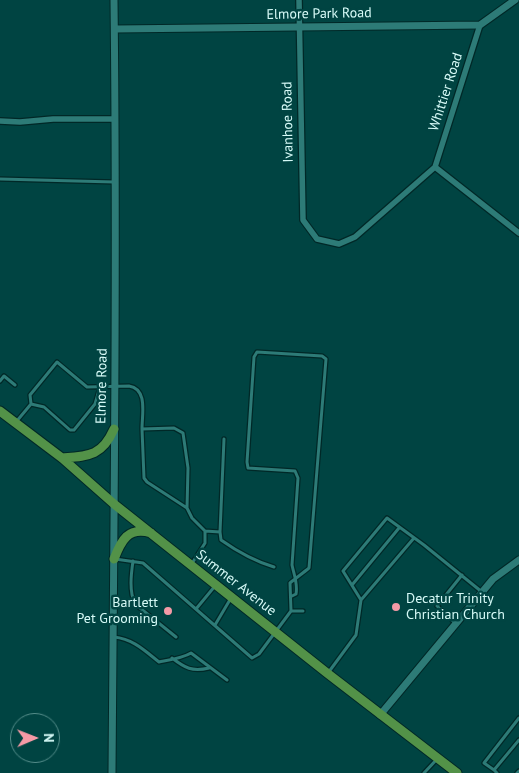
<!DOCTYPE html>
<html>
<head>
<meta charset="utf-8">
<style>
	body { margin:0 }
	#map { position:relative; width:519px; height:773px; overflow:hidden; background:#004442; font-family:"PT Sans",sans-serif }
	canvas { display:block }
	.north { position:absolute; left:10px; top:713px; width:50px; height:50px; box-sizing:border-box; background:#004442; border:1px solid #568d8a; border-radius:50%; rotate:89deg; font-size:14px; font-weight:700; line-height:20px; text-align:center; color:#d6faf7 }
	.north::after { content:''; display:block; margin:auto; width:18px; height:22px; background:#f49aa6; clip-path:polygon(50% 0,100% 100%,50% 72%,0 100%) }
</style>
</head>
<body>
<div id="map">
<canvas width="519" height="773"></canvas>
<div class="north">N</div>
</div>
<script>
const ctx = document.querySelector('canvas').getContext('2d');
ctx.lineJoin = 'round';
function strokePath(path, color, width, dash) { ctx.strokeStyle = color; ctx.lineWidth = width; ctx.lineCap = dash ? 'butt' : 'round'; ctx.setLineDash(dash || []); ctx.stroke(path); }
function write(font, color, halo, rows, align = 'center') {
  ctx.font = font + ' "PT Sans",sans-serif'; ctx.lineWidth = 5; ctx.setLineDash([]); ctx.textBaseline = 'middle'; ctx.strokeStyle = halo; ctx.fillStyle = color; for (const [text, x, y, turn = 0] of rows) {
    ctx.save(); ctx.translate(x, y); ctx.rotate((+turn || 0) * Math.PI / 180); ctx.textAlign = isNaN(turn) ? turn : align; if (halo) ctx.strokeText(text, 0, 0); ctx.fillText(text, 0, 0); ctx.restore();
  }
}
const service = new Path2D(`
	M0,179L114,182
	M0,381L4,376L15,385
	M31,404L44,407L70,430H74L95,404L100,387
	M16,422L31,404L30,395L57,362L87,387L129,386C148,389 142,414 142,429L174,428L183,433L188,468L187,508L192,518L205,531V543L191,565
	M142,429L144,478L147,482L187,508
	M205,531L220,532L224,439
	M220,532L221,540C238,552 254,561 274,567
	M115,559L143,563L252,658L259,654L291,611H303
	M133,561C131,575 129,591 135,604L176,637
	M352,585L399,528
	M361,600L414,538
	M196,609L215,586
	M291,611L290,583C296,578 303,573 309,568L326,359L322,356L257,352L254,357L247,462L248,468L295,471L298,478L292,565C294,575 298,583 296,594L292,596
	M455,623L437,606L462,575
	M215,625L231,598
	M114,637C133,639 144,650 159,662C169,660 183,658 191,653L227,680
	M172,658C185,668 192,672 209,668
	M328,673L356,635L361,600L343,571L387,518L424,545L482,592
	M494,770L484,763L519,718
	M424,773L438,758
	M497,773L494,770L519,740
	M517,773L519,771`);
const minor = new Path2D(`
	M299,0L303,220L317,239L339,244L355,237L435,167
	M0,121L20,122L53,119H114
	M435,167L480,25
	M435,167L519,233`);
const tertiary = new Path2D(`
	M115,29L480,25L515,0
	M380,715L493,579L519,560
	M112,773C114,515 117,258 114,0`);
const primary = new Path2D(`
	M0,411L62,458L114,504L327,673L457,773
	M62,458C89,456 102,456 114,429
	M114,559C121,541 128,526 151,533`);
const markers = [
	[396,607,5,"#f49aa6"],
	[168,611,5,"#f49aa6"]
];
const streetNames = [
	["Elmore Park Road",319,14,-1],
	["Whittier Road",446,92,-72],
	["Ivanhoe Road",288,122,-91],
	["Elmore Road",102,386,-89],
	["Summer Avenue",236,583,38]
];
const poiNames = [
	["Decatur Trinity",406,599],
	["Christian Church",406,615],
	["Bartlett",158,603,"right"],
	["Pet Grooming",158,619,"right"]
];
strokePath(service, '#002827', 5.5);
strokePath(minor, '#002827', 8);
strokePath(tertiary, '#002827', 9);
strokePath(primary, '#002827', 11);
strokePath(service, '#2d7b77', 3);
strokePath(minor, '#2d7b77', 5.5);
strokePath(tertiary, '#2d7b77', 7);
strokePath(primary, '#539248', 9);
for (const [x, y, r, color] of markers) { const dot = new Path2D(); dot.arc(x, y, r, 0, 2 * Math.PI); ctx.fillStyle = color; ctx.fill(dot); strokePath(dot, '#004442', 2); }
write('14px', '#d6faf7', '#004442', streetNames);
write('14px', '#d6faf7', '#004442', poiNames, 'left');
</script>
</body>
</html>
